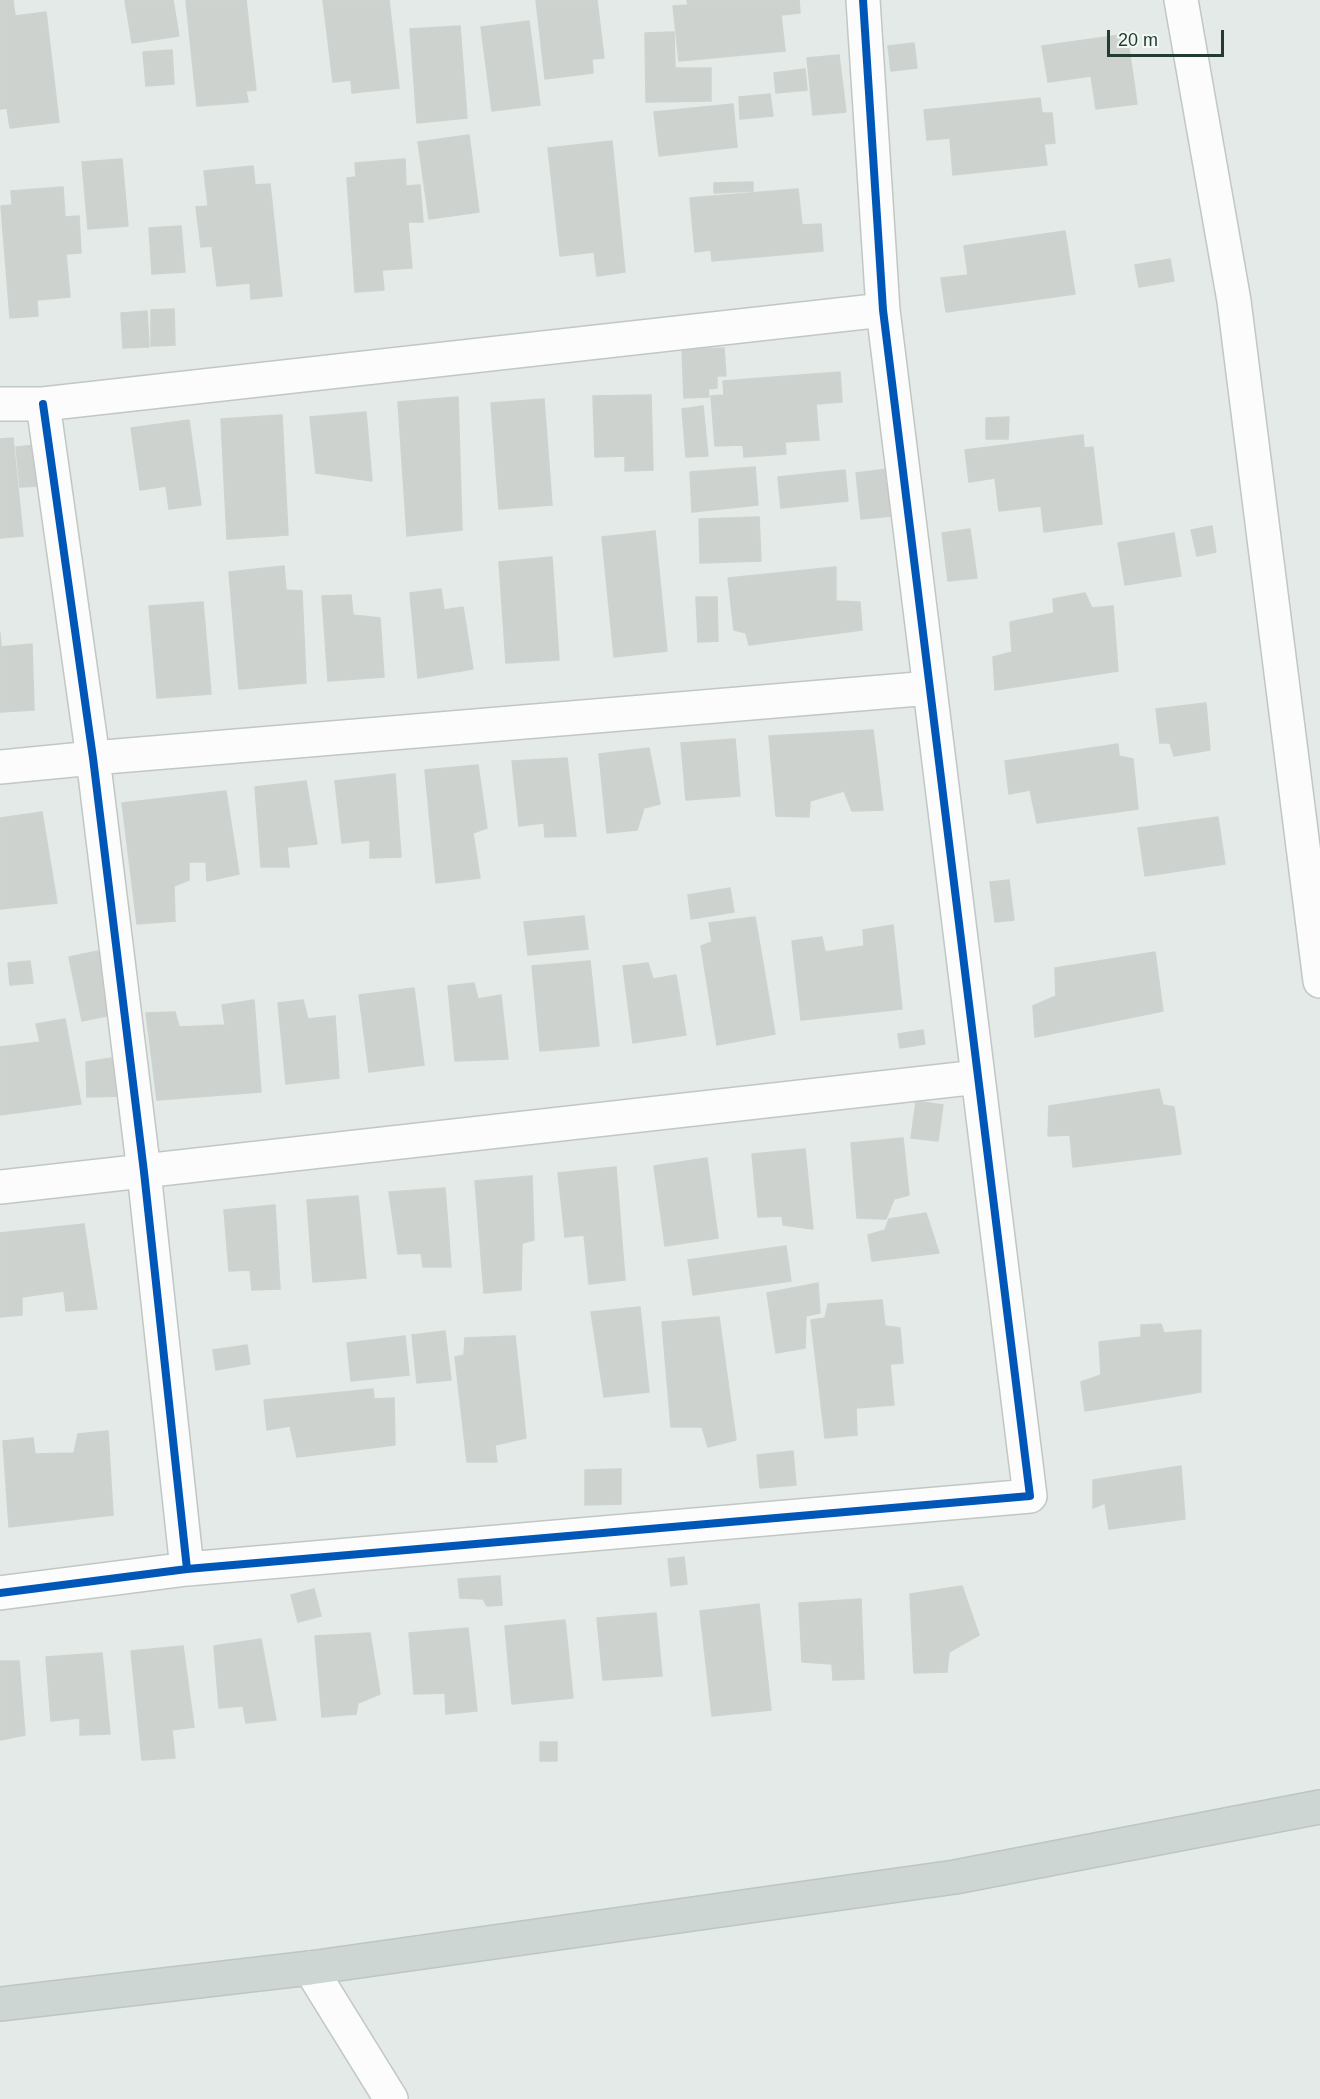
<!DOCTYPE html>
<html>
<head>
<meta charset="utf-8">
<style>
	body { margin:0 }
	#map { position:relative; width:1320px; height:2099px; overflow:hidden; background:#e4eae7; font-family:Helvetica,sans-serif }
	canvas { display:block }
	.scale { position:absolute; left:1107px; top:30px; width:117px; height:27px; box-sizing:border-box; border:3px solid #233c32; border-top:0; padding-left:8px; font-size:18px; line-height:21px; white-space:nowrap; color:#233c32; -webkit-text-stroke:4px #f2f8f4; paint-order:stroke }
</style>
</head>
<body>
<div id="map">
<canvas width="1320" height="2099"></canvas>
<div class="scale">20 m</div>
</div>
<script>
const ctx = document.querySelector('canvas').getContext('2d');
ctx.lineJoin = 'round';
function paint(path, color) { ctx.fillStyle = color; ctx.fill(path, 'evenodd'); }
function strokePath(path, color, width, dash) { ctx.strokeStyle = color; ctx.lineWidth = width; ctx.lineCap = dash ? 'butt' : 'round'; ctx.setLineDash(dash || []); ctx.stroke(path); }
const building = new Path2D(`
	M0,0H13L15,16L46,12L59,122L10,128L7,108L0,109Z
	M125,0H173L179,36L132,43Z
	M197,0H246L256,90L246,91L248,102L197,106L186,1Z
	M323,0H389L399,88L352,93L351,80L333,82Z
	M536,0H597L604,58L592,59L593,73L545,79Z
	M687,0H799L800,13L781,15L785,51L679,61L673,6L688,5Z
	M529,21L540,105L492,111L481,27Z
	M460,26L467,118L417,123L410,29Z
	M674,32L675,68H711V101L646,102L645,33Z
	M1127,34L1137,104L1096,109L1091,76L1048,82L1042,46Z
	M914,43L917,68L891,71L888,46Z
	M172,50L174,84L146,86L143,52Z
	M839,55L846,112L813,115L807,58Z
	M805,69L807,90L776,93L774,73Z
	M770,94L773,116L740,119L739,97Z
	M1040,98L1042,113H1052L1055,143L1044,144L1047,165L953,175L950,138L927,140L924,110Z
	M733,104L737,147L659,156L654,112Z
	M469,135L479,212L429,219L418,142Z
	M612,141L625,272L597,276L594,252L560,256L548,148Z
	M122,159L128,226L88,229L82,162Z
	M405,159L406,186L420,185L423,222H408L412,268L382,270L384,290L355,292L347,178L356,177L355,163Z
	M253,166L255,185L270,184L282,296L251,299L250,283L217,286L212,246L201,247L196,207L208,206L204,171Z
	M753,182V191L714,193V183Z
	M63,187L65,217L79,216L81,253L66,254L70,297L37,300L38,316L10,318L1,206L12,205L11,191Z
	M798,189L802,225L821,224L823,251L712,261L711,250L695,252L690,198Z
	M181,226L185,272L152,274L149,228Z
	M1065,231L1075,294L946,312L941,278L968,275L964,246Z
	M1170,259L1174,281L1139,287L1135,265Z
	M174,309L175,345L151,346V310Z
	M147,311L149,347L123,348L121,313Z
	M724,348L726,376H717V388L708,389L709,397L684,398L682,350Z
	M840,372L842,402L816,404L819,440L785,442L786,454L744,457L743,445L715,446L711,396L724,395L723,381Z
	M651,395L653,470L625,471V456L595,457L593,396Z
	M458,397L462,530L407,536L398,402Z
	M544,399L552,505L499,509L491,403Z
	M703,406L708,456L686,457L682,409Z
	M366,412L372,481L316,473L310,417Z
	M282,415L288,535L227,539L221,419Z
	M1009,417L1008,439H986V418Z
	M189,420L201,505L169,509L166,486L140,490L131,428Z
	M1083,435L1084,448L1093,447L1102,524L1044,532L1041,506L999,511L995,478L969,482L965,450Z
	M13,438L23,536L0,538V439Z
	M37,445L42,486L20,487L16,447Z
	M755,467L758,505L692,512L690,472Z
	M888,469L893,516L861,519L856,473Z
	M845,470L848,501L781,508L778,477Z
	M759,517L761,561L700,563L699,519Z
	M1212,526L1216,552L1197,556L1191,530Z
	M970,529L977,578L948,581L942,533Z
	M655,531L667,651L614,657L602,537Z
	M1174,533L1181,576L1125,585L1118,543Z
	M552,557L559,660L506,663L499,562Z
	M284,566L286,590L302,591L306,683L239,689L229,572Z
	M836,567V601L860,602L862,630L749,645L746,633L734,630L728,578Z
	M441,589L444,610L463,607L473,669L418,678L410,593Z
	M1085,593L1092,608L1113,606L1118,671L995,690L993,657L1012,652L1010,622L1054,613L1053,599Z
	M351,595L353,615L380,618L384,677L328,681L322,596Z
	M696,597H717L718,641L698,642Z
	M203,602L211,694L157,698L149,606Z
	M0,633L1,647L32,644L34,710L0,712Z
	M1206,703L1210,750L1174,756L1170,743H1160L1156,709Z
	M873,730L883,810L852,811L844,791L810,801L809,817L776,816L769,736Z
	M735,739L740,796L686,800L681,743Z
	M1118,744L1119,756L1133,759L1138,809L1037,823L1030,790L1009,794L1005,761Z
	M649,748L660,804L644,808L637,830L607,833L599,754Z
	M567,758L576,836L545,837L544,823L519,826L512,761Z
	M478,765L487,828L473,833L480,878L436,883L425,770Z
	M395,774L401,857L370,858V840L342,843L335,781Z
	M306,781L317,844L287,847L289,867H261L255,787Z
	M226,791L239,874L207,881L206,862H189V880L174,886L175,921L137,924L122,803Z
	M42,812L57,903L0,909V818Z
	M1218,817L1225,864L1145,876L1138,828Z
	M1009,880L1014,920L995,922L990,882Z
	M730,888L734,912L691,919L688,895Z
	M584,916L588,949L528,955L524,922Z
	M755,917L775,1034L717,1045L701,946L712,942L709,923Z
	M893,925L902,1009L801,1020L792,941L822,937L825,952L864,946L863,930Z
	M98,951L111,1015L82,1021L69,957Z
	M1155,952L1163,1011L1035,1037L1033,1006L1056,996L1055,968Z
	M30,961L33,983L10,985L8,963Z
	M590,961L599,1046L540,1051L532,966Z
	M648,963L653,979L676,975L686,1035L633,1043L623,966Z
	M474,983L478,999L501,995L508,1059L455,1061L448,986Z
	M414,988L424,1065L369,1072L359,995Z
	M254,1000L261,1092L157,1100L146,1013L175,1012L179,1027L225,1025L222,1005Z
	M303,1000L308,1019L335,1016L339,1078L286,1084L278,1003Z
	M65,1019L81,1104L0,1115V1047L40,1042L36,1024Z
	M923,1030L925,1044L900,1048L898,1034Z
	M118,1057L123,1096L87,1097L86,1062Z
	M1159,1089L1163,1105L1174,1107L1181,1154L1073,1167L1070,1135L1048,1136L1049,1106Z
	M916,1101L943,1105L938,1141L911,1138Z
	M903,1138L909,1195L894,1199L886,1219L857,1218L851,1143Z
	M805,1149L813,1229L783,1225L782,1216L758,1217L752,1154Z
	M707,1158L718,1238L665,1246L654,1166Z
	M616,1167L625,1280L589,1284L584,1235L565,1237L558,1173Z
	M532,1176L534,1240L522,1243L521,1290L484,1293L475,1181Z
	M445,1188L451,1267H423L421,1253L398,1254L389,1192Z
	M358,1196L366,1278L313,1282L307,1200Z
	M275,1205L280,1289L252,1290L250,1270L229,1271L224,1210Z
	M926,1213L939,1253L872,1261L868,1235L885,1230L889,1219Z
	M84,1224L97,1309L66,1311L64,1291L22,1297V1315L0,1317V1233Z
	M786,1246L791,1281L693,1295L688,1260Z
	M818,1283L820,1313L806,1316L805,1348L776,1353L767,1293Z
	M882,1300L885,1326L900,1328L903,1363L890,1364L894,1405L856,1408L857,1435L825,1438L811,1320L825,1318L828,1304Z
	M640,1307L649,1392L604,1397L591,1312Z
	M719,1317L736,1440L708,1447L702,1427H671L662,1322Z
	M1161,1324L1164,1333L1201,1330V1392L1085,1411L1081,1382L1101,1375L1099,1342L1141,1337V1325Z
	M445,1331L451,1380L417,1383L412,1335Z
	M405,1336L409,1375L351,1381L347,1343Z
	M515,1336L526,1438L495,1445L497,1462H467L455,1357L464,1355L465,1338Z
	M247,1345L250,1364L216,1370L213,1350Z
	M373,1389L374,1399L394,1398L395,1445L297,1457L290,1426L267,1430L264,1400Z
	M108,1431L113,1515L9,1527L3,1441L33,1438L35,1454L74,1453L78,1434Z
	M793,1451L796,1485L760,1488L757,1455Z
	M1181,1466L1185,1519L1109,1529L1105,1503L1093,1508V1480Z
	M621,1469V1504L585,1505V1470Z
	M684,1557L687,1584L671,1586L668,1559Z
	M500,1576L502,1605L487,1606L483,1599L460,1598L458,1579Z
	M962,1586L979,1635L949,1652L947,1672L914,1673L910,1594Z
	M314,1589L321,1616L298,1622L291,1595Z
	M861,1599L864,1679L833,1680L832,1664L802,1662L799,1603Z
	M759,1604L771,1710L712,1716L700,1611Z
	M656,1613L662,1676L603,1680L597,1618Z
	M565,1620L573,1698L512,1704L505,1626Z
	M468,1628L477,1711L446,1714L445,1693L414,1694L409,1633Z
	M370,1633L380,1694L358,1703L356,1714L322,1717L315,1636Z
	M261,1639L276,1720L246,1723L243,1706L219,1708L214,1646Z
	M183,1646L194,1727L172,1730L175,1758L142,1760L131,1651Z
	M102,1653L110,1734L80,1735V1718L51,1721L46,1657Z
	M0,1661H19L25,1735L0,1740Z
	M540,1742H557V1761H540Z`);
const minor = new Path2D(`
	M1181,0L1234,301L1320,981
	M0,404H43L883,310
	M43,404L93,758L144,1172L187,1569
	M0,767L93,758L930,688
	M0,1187L978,1077
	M0,1593L187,1569L1030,1496L883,310L863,0
	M310,1968L391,2099`);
const major = new Path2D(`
	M0,2004L310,1968L955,1877L1320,1807`);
const cycleway = new Path2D(`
	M43,404L93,758L144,1172L187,1569
	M0,1593L187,1569L1030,1496L883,310L863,0`);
paint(building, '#cdd2cf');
strokePath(building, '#cdd3d0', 1.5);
strokePath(minor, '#c1c7c4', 36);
strokePath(major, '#bdc6c2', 36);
strokePath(minor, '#fbfcfb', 33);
strokePath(major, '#ced6d3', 33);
strokePath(cycleway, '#0057b8', 8);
</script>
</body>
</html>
